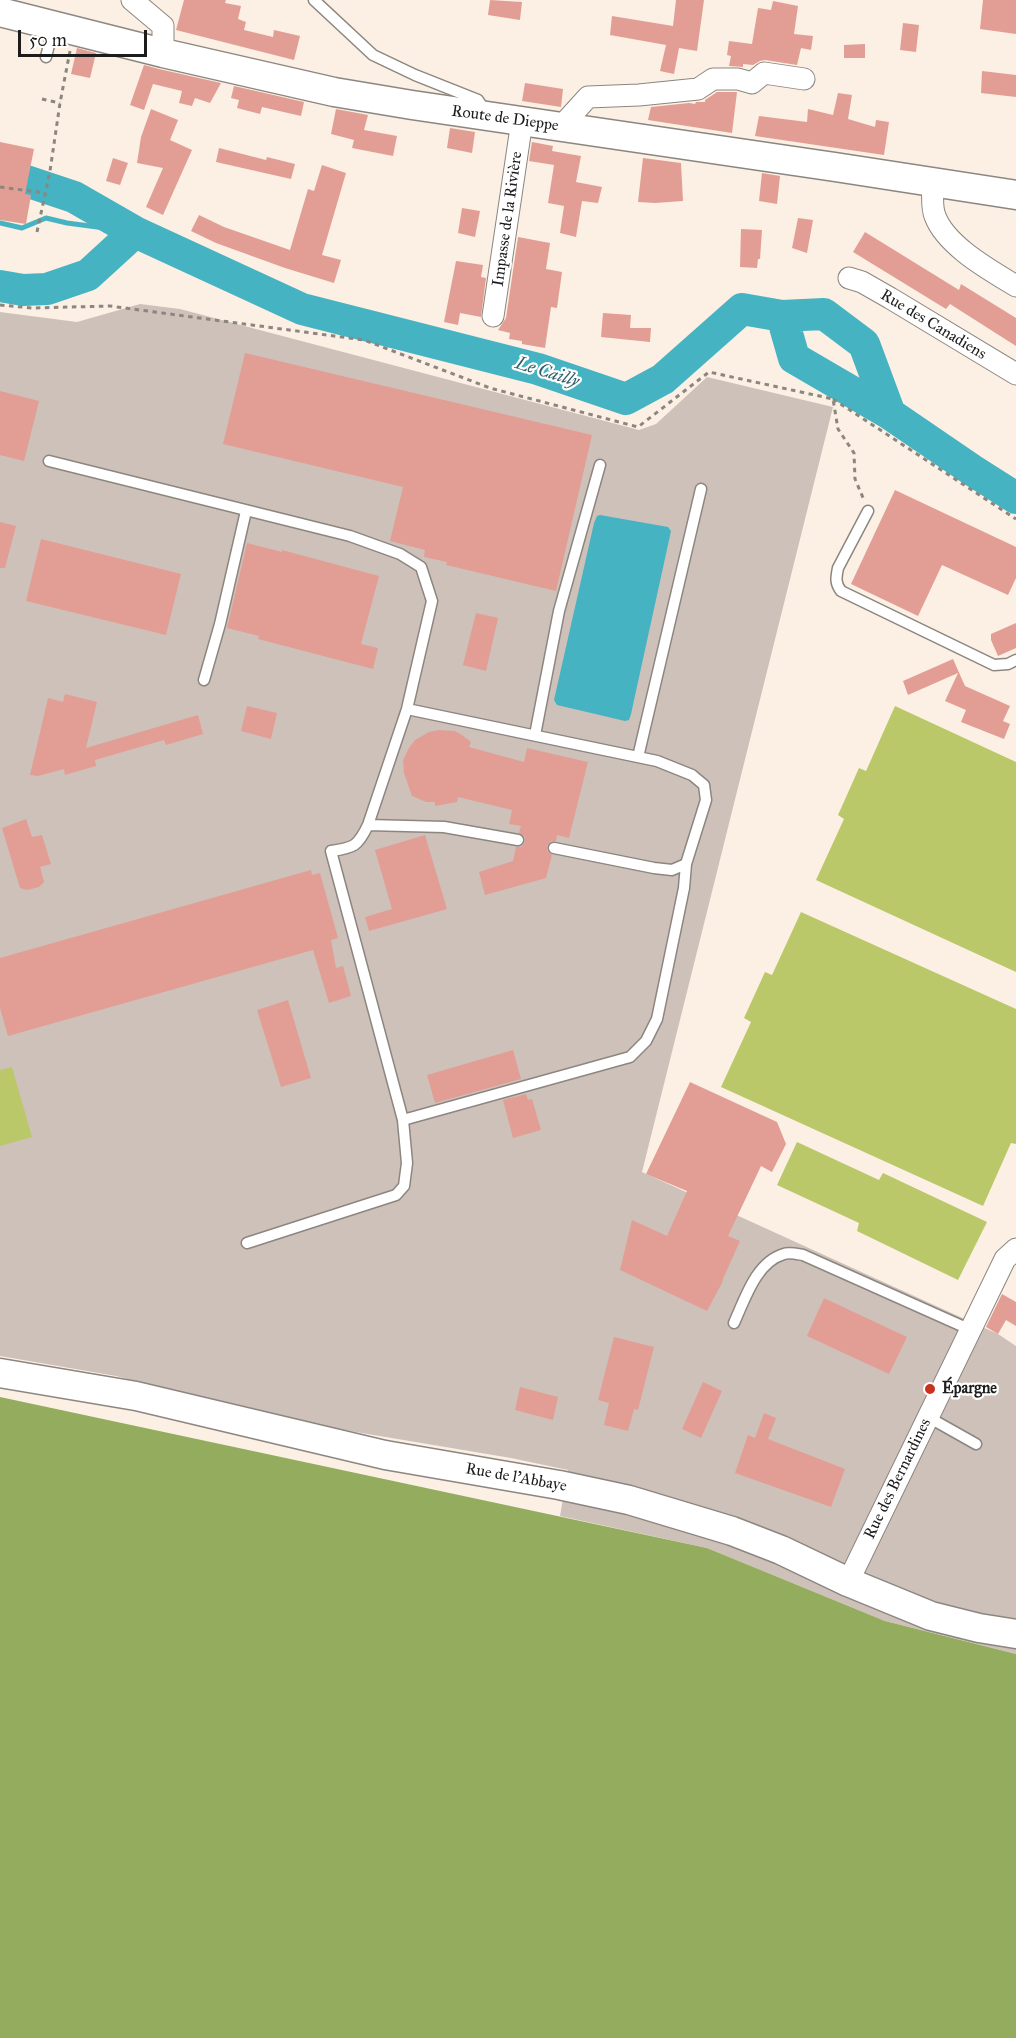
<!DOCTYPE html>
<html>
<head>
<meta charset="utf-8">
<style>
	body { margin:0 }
	#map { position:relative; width:1016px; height:2038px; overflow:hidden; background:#fbf0e3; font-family:"IM FELL Great Primer",serif }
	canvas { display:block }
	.scale { position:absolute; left:18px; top:30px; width:129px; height:27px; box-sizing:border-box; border:3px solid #1c1c1c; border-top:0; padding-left:8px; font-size:18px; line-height:21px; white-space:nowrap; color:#1c1c1c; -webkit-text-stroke:4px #fff; paint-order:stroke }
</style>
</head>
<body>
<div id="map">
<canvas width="1016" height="2038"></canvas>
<div class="scale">50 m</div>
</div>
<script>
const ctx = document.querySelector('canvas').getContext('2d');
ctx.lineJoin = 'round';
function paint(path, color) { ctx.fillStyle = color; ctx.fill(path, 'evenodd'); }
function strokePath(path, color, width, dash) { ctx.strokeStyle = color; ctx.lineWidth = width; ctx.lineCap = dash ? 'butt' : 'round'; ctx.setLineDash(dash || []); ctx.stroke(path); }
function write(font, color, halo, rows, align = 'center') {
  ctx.font = font + ' "IM FELL Great Primer",serif'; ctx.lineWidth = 4.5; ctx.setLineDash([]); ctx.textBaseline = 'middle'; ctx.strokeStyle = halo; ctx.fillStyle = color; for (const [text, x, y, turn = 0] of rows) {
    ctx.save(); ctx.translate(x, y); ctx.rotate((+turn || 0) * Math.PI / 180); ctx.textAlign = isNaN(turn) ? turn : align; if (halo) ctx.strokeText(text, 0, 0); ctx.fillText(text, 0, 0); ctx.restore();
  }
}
const industrial = new Path2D(`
	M140,304L180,309L639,430L656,424L707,377L833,407L642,1172L958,1316L998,1334L1016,1346V1654L885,1621L707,1548L560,1516L568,1470L511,1458L278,1419L116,1376L0,1356V312L77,322Z`);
const green = new Path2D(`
	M895,706L1016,762V972L816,880L844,819L838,815L859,768L866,771Z
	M801,912L1016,1009V1144L1011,1143L983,1206L721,1087L751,1022L744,1018L765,972L772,975Z
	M12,1067L32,1137L0,1146V1070Z
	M797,1142L879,1180L883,1173L987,1222L958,1280L857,1231L859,1223L777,1185Z`);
const forest = new Path2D(`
	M0,1397L707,1548L885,1621L1016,1654V2038H0Z`);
const water = new Path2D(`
	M600,515L668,527L671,531L631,714L629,720L625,721L557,705L554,700L594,523L597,516Z`);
const stream = new Path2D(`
	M0,223L22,228L46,218L67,223L135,232`);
const river = new Path2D(`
	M0,176L17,178L74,197L135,232
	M0,286L23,290L47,289L88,275L135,232L302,309L538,369L626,399L663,379L742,309L782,316L824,314L864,344L890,414L972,470L1016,498
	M782,316L794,358L890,414`);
const building = new Path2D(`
	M184,0H226L225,3L241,6L238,19L246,22L244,30L273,37L274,30L300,36L294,60L176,30Z
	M490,0L522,2L520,20L488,15Z
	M676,0H704L697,51L679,48L674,74L660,71L666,45L610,35L612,16L673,26Z
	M983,0H1016V34L980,29Z
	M773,1L798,6L794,34L813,36L811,50L801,48L797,65L765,60L760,61L753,65L743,64V67L729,66L731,56L727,55L729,41L752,44L758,8L771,10Z
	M903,23L919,25L916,52L900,50Z
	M865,44V58H844V45Z
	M77,48L96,53L90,78L71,74Z
	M144,65L159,69L221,83L210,103L195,98L192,106L179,103L182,91L153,84L144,110L130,105Z
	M982,71L1016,75V97L981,93Z
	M525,83L563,89L561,107L522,101Z
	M234,86L304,102L301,116L262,107L260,114L237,108L239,100L231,98Z
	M717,92H737L732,133L648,120L651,107L689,103L695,104L696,102H705V100Z
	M838,93L852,95L848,119L875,127L876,120L889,122L884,155L755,136L759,116L807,122L808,109L833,115Z
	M151,109L178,120L170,140L192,150L163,215L146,207L163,168L137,163L141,137Z
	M336,109L368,115L364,130L397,136L393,156L352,148L354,140L331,134Z
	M450,128L475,132L472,153L447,148Z
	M0,142L34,149L25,194L31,195L26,224L0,220Z
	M532,142L553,146L552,151L581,156L576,182L602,187L598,203L582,201L576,237L560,233L564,206L548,203L554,165L529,161Z
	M219,148L266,160L267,157L295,164L291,179L216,162Z
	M113,158L128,163L120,185L106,181Z
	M643,158L681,163L683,201L655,203L638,202Z
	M322,165L346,173L322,255L341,260L334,283L285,268L216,243L191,231L199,215L224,227L290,250L308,189L314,191Z
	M762,173L780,176L777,204L759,201Z
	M462,208L480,211L475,237L458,233Z
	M798,218L813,220L807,253L792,248Z
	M741,229L762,230L760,259H758L757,268L740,267Z
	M865,232L959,290L961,284L1016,318V346L950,304L946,309L853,252Z
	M518,237L550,243L546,269L562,272L557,308L551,307L545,348L522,344V341L509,339L510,333L498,330L506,318Z
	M456,261L483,265L481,277L486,278L481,317L460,313L458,325L444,322Z
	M603,313L631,315L630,328H651L650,342L601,337Z
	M245,353L592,435L556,591L446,565L447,562L424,557L425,550L390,541L403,487L223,444Z
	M0,391L39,401L24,461L0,455Z
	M895,490L1016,547V578L1008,595L942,565L918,616L851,584Z
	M0,522L16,526L5,568H0Z
	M41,539L181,574L166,635L26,601Z
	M247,543L282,552V550L379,576L361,644L378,648L373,669L258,639L259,636L227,628Z
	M476,613L498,618L486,671L463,665Z
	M1016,623V648L998,656L991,640V634Z
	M953,659L965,686L1010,706L1003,721L1010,724L1004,739L961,722L966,710L945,701L958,673L908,695L903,681Z
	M65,694L97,702L86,748L198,715L203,734L166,745L164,740L95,760L96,766L65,775L64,769L38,776L30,775L48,698L63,702Z
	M247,706L277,713L271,739L241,731Z
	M439,730L455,731L462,735L471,742L469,747L524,762L527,748L588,762L569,838L557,835L556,841H551L547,846V851L552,855L546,878L485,895L479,872L513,861L516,847H521L525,842V837L519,833L521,826L509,824L512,810L458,797L457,802L435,806V802H426L412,796L404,773L403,760L409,748L415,740L429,732Z
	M26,819L32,837L42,835L51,864L40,867L44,882L39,887L27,890L20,888L2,828Z
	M425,835L447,909L369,931L365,917L392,909L375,850Z
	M311,870L312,875L320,873L338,938L331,940L336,968L343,966L351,996L329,1003L313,950L8,1036L0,1008V958Z
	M288,1000L311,1078L281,1087L257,1010Z
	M513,1050L521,1079L435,1103L427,1075Z
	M690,1082L777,1122L786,1144L772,1172L761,1166L728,1236L740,1241L722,1281H723L707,1311L620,1270L632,1220L667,1236L687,1191L646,1174Z
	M526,1094L528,1100L532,1099L541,1130L513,1138L503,1100Z
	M1002,1294L1016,1302V1326L1006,1320L998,1334L986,1327Z
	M824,1298L907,1337L889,1374L807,1336Z
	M614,1337L654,1347L638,1410L634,1409L628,1431L604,1425L609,1403L598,1400Z
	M703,1382L722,1391L701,1438L682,1429Z
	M520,1387L558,1397L553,1420L515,1410Z
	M764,1413L776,1418L768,1439L845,1469L831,1507L735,1473L748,1435L755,1438Z`);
const path = new Path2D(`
	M42,99L60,103
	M0,187L45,193
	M37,232L50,171L60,103L70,51
	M0,305L32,308L110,306L364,340L490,388L638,427L709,372L833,399L838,429L854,453L855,479L864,500
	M833,399L1016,519`);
const lane = new Path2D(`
	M314,0L373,55L415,75L478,100L486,112
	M46,57L54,25
	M49,461L350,536L400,554L421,567L432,601L407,709L368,825C358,846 354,848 331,851L403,1120L407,1163L404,1186L396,1195L247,1243
	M868,511L838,568C836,578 835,583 841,591L994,665L1008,664L1016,660
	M204,680L220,624L246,511
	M407,709L657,761L692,775L704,785L706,800L686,864L672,870L654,868L554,848
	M535,735L559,611L600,465
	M638,757L701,489
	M368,825L444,827L518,840
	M403,1120L630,1057L646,1041L657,1019L684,888L686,864
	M734,1323C745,1299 756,1262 784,1254C789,1252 797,1254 803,1255L971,1330
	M928,1417L976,1444`);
const street = new Path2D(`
	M132,0L163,26V53
	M565,128L568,119L588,97L639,95L698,89L713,79H738L752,83L764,73L804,79
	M933,183C933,194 931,206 935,216C946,246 990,270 1016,286
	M849,278L862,282L890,298L1016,374
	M493,316L522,121
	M848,1582L1005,1259L1016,1249`);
const secondary = new Path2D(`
	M0,12L163,53L334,92L412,105L835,167L1016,195
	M0,1373L136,1396L385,1455L559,1485L629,1500L732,1531L781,1550L848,1582L931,1616L979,1628L1016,1634`);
const markers = [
	[930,1389,6,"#c8321e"]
];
const streetNames = [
	["Route de Dieppe",505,119,8],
	["Impasse de la Rivière",508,219,-82],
	["Rue des Canadiens",933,325,31],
	["Rue de l'Abbaye",516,1478,10],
	["Rue des Bernardines",898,1479,-64]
];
const poiNames = [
	["Épargne",942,1389]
];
const waterNames = [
	["Le Cailly",547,373,17]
];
paint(industrial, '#cec1b9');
paint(green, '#bac86a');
paint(forest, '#93ac5e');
paint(water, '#46b3c3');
strokePath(stream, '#46b3c3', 5);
strokePath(river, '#46b3c3', 32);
paint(building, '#e29e95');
strokePath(lane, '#8c8680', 13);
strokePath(street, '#8c8680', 23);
strokePath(secondary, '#8c8680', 31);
strokePath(path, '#8c8680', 3, [4.5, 4.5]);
strokePath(lane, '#fff', 10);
strokePath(street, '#fff', 21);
strokePath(secondary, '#fff', 28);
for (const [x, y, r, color] of markers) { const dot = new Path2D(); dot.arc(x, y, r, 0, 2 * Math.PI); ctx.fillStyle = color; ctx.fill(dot); strokePath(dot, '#fff', 2); }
write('16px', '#1c1c1c', '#fff', streetNames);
write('bold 16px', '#1c1c1c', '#fff', poiNames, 'left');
write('italic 18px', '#2f6067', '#fff', waterNames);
</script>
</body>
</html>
